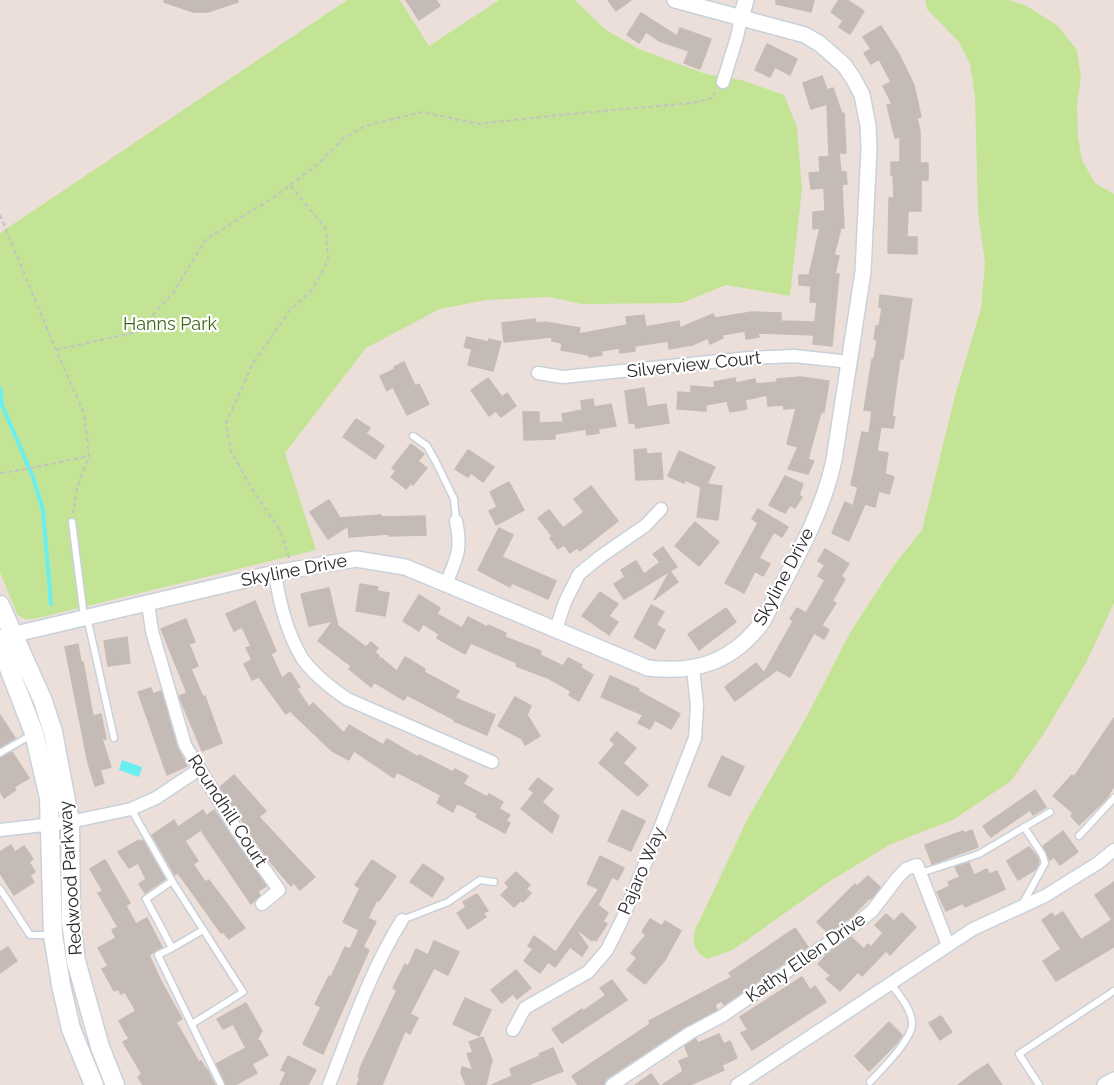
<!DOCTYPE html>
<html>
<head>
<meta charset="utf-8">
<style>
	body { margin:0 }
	canvas { display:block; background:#ecdfda }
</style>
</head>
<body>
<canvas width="1114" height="1085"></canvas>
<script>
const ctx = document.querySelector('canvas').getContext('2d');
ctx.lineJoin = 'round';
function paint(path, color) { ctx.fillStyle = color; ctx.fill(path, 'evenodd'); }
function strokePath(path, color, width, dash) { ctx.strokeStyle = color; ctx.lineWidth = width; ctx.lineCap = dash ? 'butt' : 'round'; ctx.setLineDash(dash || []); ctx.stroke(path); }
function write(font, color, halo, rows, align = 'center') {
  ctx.font = font + ' Raleway,sans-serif'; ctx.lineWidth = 4.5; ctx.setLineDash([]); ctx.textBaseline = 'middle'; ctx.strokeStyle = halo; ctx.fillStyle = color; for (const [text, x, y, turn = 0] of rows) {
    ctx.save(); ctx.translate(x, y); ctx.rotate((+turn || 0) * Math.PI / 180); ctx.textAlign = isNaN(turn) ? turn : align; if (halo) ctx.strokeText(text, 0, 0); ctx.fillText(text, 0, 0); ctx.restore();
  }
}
const green = new Path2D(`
	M347,0H400L429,46L499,0H575L606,30L639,49L706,74L741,80L784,95L797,127L802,189L790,296L726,285L682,303L582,304L549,297L486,300L440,309L366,348L285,453L316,550L38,618C29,619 24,621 17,614L0,572V233Z
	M925,0H1009L1027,6L1058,26L1077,50L1081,78L1077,104L1078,137L1082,160L1095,183L1114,194V603L1086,663L1043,735L1011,781L953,820L891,844L830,881L733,950L707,959C695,951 692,945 695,930L747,820L807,716L851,631L894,565L922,530L955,396L981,308L985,262L978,213L975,96L970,64L959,42L927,9Z`);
const water = new Path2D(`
	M122,760L142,767L139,777L119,770Z`);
const stream = new Path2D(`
	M0,388L2,405L33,477L43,510L51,604`);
const building = new Path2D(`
	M164,0H238V2L208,12H193L164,2Z
	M406,0H436L440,6L419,20Z
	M608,0H631L616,11Z
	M776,0H814L811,12L776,4Z
	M839,0H847L864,11L850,34L839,27L843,21L831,12Z
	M641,13L677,36L680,28L711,39L700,69L684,63L689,51L659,41L646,32L639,43L627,35Z
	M881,26L900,56L914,85L921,117L917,118L920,131V163H928V180H921V211H908L907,237H917V254L888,253L889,198H894L893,175H891V162H900V137L895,138L887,105L892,104L883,86L891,82L879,59L871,64L864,53L871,49L863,37Z
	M767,44L797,59L790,75L775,67L770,77L755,70Z
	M822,76L827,90L833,88L842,114L844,113L846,153H839L841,172H846L847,184H842L844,228H841L834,255L839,256L835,274H839L832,346L813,344L814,335L758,333L759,337L746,339L745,331L722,335L723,338L710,344L708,338L692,345L669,349L668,341L635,346V351L620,353L619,348L601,351L602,355L589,357V355L561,350L562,343L552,341V337L504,342L502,323L535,319L536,323L545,322L580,328L579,334L627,325L626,317L644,315L646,327L679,321L680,328L713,314L715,318L752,312L781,313V321L815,322L817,302H810L811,286L799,285V275H809L820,228L813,229V212L825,211L824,188L811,189L809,173L820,172L819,157H829L827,104L811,109L803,83Z
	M880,295L912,299L903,359H900L897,380L892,417H895L893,428L881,427L877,451L888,453L885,474L894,477L889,494L879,491L875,507L865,504L849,541L832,533L845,502L853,506L858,487L851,485L862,432L869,433L872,411L864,410L872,359H874L877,340L874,339L876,326H879L882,308L879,307Z
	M467,337L488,342L489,339L501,342L493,371L468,365L472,349L464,347Z
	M404,362L415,386L419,384L429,404L407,415L393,387L387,391L380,376L395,369L394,367Z
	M800,377L829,381L824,412H821L808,459L814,461L808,474L788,469L798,447L787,444L796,408L784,409L783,405L768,406L767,395L745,400L747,409L730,412L727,401L706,405V411L677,409L678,392L691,393V386L715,388L714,382L735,378L736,383L755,379L756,384L777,382V379Z
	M488,378L502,397L507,393L516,406L501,417L496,411L489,416L471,390Z
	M644,388L647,407L666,404L669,423L636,428L635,423H629L625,391Z
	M593,399L594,407L611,404L616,426L598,429L599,433L587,435L586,429L555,434V439L524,440L523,412H539V423L563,422L562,414L582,410L581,401Z
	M356,419L370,428L366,433L384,446L375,459L343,437Z
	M411,444L424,454L418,461L427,468L413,485L411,483L406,489L391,477L396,471L392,468Z
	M646,449L647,454L661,453L663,479L636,480L634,450Z
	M468,450L494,467L483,482L471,473L468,477L455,469Z
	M679,451L715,467L707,484L722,486L718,520L697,517L701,487L685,480L684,483L668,476Z
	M785,476L803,484L799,495L802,497L795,508L790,505L785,513L769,505Z
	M509,482L524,510L496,525L489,511L497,507L490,492Z
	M591,486L618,521L580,551L577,548L570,553L564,545L558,549L550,538L552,536L538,518L549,510L563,528L584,512L574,499Z
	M329,500L340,518L381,515V517L425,516L426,535L389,536V534L349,537L348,526L328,539L310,512Z
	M758,509L788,527L782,537L774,532L759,558L770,564L763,576L755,571L744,593L725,583L758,523L752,519Z
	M695,522L719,542L699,566L675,546Z
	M499,528L513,535L502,557L556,581L548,599L512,583L510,587L478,570Z
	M663,547L677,567L670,571L678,582L654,600L670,571L624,599L614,584L625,577L621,570L636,561L644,574L660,562L653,554Z
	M825,549L849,564L841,576L845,579L832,601L836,603L822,625L829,630L824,639L814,633L790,677L777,670L735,701L725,687L756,663L764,673L793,621L790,619L797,608L806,613L825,580L818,576L825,565L818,561Z
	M360,584L378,587L377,591L389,593L385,616L356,611Z
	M329,588L338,626L366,647L371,642L378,648L375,652L379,656L378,663L381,658L397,671L405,657L425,669L424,672L459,691L455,698L495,715L487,735L454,721L455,720L407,695L404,700L374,682L371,687L349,669L351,666L318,641L333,621L309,626L301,594Z
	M600,592L618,604L609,616L618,622L609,635L582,616Z
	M419,595L440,608L437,614L462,628L468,617L487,627L488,625L506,633L505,637L541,651L540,655L563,666L568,658L582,665L581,668L593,675L579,701L569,695L571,691L548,678L516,666L517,663L471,643L465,654L437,638L439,634L423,624L419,631L403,621Z
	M255,601L276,651L271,654L282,678L290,672L300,687L297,689L309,707L313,703L344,733L349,725L383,745L387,739L418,757L419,755L453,772L455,769L468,776L463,784L487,797L489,794L503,802L499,809L510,815L506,821L510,823L505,833L476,817L478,814L457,803L453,812L437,803L441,795L397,772L394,778L354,751L349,760L332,751L290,711L286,714L259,677L252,680L244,664L252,660L246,648L251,646L242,627L234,631L226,614Z
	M651,605L664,612L656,625L665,630L655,649L634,637Z
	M726,608L736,622L699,650L688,634Z
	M186,619L195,642L189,644L198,666L191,669L203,697L205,696L222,743L202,751L179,696L187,693L161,629Z
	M127,637L130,663L108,666L104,641Z
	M78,644L81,662H83L93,716L101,714L106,739H102L111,767L100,770L104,783L95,786L88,763L65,647Z
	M610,676L639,689L638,691L680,714L671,729L655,720L650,729L638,723L643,715L601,697Z
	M151,688L153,694L161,691L177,747L187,766L167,775L138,692Z
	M515,697L531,706L527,715L540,736L525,745L522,739L498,726Z
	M0,715L15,738L0,747Z
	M1114,718V786L1106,799L1079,825L1071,816L1073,813L1053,796L1072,775L1074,777Z
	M617,732L636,748L623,763L648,785L638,796L599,763L615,744L610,740Z
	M12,752L29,778L14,787L16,790L4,798L0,791V758Z
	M722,756L744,767L730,796L708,786Z
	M234,775L266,811L259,817L315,877L300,890L294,883L291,886L266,857L220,787Z
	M538,778L553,789L542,802L559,816L552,833L521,809L534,793L529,789Z
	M1035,790L1046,807L1033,815L1030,810L991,837L989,835L983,826Z
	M203,810L206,816L214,810L266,886L258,891L260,895L251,904L201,830L185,841L198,861L193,864L205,882L209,880L245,928L229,939L223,932L221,933L178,873L175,875L152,835L174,820L178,827Z
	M622,810L645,821L631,851L608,841Z
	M972,830L978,847L932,864L925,845L963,831L964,833Z
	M1063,831L1078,852L1060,865L1054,857L1050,860L1043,846Z
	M139,840L141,842L143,840L165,879L145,893L139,884L146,879L138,863L129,868L118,852Z
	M11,845L15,852L24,846L33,859L29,862L35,872L30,875L34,882L14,895L0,873V852Z
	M1029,847L1037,856L1039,862L1036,869L1018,880L1007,861Z
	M600,856L624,868L618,880L612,877L598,905L608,913L603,921L607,924L596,941L593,939L592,941L574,927L588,947L582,956L570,947L555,967L548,962L540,973L524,961L533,949L528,946L534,936L556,952L599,889L587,884Z
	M105,860L130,903L126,906L136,924L147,918L162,947L149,955L161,981L182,1019L176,1022L199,1062L201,1061L206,1069H207L215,1085H143L138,1077L142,1074L123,1042L129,1039L119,1021L136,1011L125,992L121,994L118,989L114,991L102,969L108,966L98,948L116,938L112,930L118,927L98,893L103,891L90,869Z
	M372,860L396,876L379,901L377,900L368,918L376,922L363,947L369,950L323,1054L303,1044L321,1007L315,1004L329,976L331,977L345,947L350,949L359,930L343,922L360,888L355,885Z
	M969,863L974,875L987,869L989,874L997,871L1005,889L965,907L963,903L946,911L937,892L950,886L948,882L960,877L955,867Z
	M423,864L444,878L432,897L410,882Z
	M516,872L530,885L526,889L531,893L523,902L521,900L514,907L501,895L509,887L505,883Z
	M868,876L880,887L871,899L870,898L850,918L828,933L817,922L855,884L857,886Z
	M1114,882V947L1056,981L1043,961L1061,949L1042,920L1052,913L1054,917L1063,912L1081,940L1112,920L1095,895Z
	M477,894L488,911L483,913L486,917L468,929L457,913L466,907L463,902Z
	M902,913L916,927L890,955L886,951L862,976L858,972L840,991L826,979L831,976L818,964L827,954L851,937L864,949L868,944L871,947L883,933L875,925L886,914L894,921Z
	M650,919L662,926L665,921L681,931L665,960L645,984L627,970L637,958L631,953L646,935L642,932Z
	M795,928L808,947L799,953L795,950L793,951L796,955L724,1005L721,1001L715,1005L717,1010L686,1026L607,1078L603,1085H578L572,1076L650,1024L649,1021L732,977L729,973Z
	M434,941L459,952L448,975L434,968L410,1014L418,1018L410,1034L405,1031L382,1085H357L360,1078L358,1077L361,1066L397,990L393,988L405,964L408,966L416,949L428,955Z
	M8,947L17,961L0,973V952Z
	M516,970L531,988L517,999L513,994L502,1003L491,990Z
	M802,977L810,990L815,986L826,1002L752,1050L741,1033L748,1030L740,1017Z
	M612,980L627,1000L562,1043L552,1029L582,1009L583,1011L606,995L600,988Z
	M465,998L491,1010L479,1036L453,1024Z
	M246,1003L262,1031L257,1040L260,1041L268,1055L252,1064L257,1073L235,1085H226L216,1064L246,1048L233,1024L223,1029L217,1019Z
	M941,1016L952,1032L940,1040L929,1023Z
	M889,1022L902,1035L897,1043L869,1071L855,1056Z
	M719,1034L724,1044L730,1041L737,1058L722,1065L724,1070L690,1085H662L683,1071L679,1061L689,1057L685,1046L696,1039L698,1043Z
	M483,1037L492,1060L486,1085H466L461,1073L462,1067L473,1070L467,1054L473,1052L469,1042Z
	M553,1048L563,1071L528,1085H492L512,1076L510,1069L540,1056L539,1054Z
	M288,1056L316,1070L308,1085H280L286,1072L281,1070Z
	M988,1064L1002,1085H958L971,1075Z
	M651,1074L659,1085H635Z`);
const path = new Path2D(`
	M0,215L56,350L84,413L89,456L77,488L73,513
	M56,350L137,332L173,293L206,239L273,198L318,164L344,138L365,126L422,112L479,124L559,115L692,103L711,98L715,92
	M0,473L22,470L89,456
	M289,558L280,530L254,492L231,451L226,423L252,365L290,310L313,289L328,260L326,229L289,184`);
const service = new Path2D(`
	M413,436L427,446L436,462L454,499L456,521
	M72,522L84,617
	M87,617L114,738
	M0,753L33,734
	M131,809L172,881L146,899L172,948L158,955L221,1085
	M1079,836L1114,798
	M921,873L979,854L1050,812
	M172,881L243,992L192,1024
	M0,889L30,935H52
	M1022,905L1045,863L1042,854L1024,827
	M402,920L448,902L480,880L494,882
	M172,948L203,930
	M870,1082C881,1070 915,1037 912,1021C910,1007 899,995 891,984
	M1039,1085L1019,1054L1114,991`);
const minor = new Path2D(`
	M723,82L737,37L741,18
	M538,373L563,377L749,358L794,356L850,362
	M275,573C279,601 287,633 302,658C313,674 331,688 347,699L492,762
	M446,584C457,557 462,550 456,521
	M148,603L152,631L185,745L236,829L279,890L262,904
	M556,629L565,602L579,574L600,557L646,525L661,509
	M0,830L70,822L131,809L156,798L198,770
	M513,1030L525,1008L588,972L607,950L621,922L662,823L695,738L697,705L693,669
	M329,1085C351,1029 370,971 402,920
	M612,1085L690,1033L722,1016L856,924L872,911L899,876L906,869L917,865L948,945
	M737,1085L973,929L1045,896L1098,863L1114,850`);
const tertiary = new Path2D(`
	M741,18L746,0
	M3,637L275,573L356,559L405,567L648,668C697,674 734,661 763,621C790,569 822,517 834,460L863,272L869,149L868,125L862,95L853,78L844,65L820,44L805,35L675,0
	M1105,1085L1114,1080`);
const secondary = new Path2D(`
	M0,605L43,701L53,732L70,822L71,921L76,961L100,1047L115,1085
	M0,645L34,733L49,798L53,935L61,985L71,1029L94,1085`);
const parkNames = [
	["Hanns Park",170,325]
];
const streetNames = [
	["Silverview Court",694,365,-6],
	["Skyline Drive",294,571,-11],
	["Skyline Drive",784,577,-62],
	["Roundhill Court",227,811,57],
	["Pajaro Way",642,871,-67],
	["Redwood Parkway",71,878,-94],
	["Kathy Ellen Drive",806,958,-35]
];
paint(green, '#c4e495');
paint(water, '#6aeff1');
strokePath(stream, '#6aeff1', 4);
paint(building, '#c4bbb6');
strokePath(building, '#c7bbb4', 1.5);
strokePath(service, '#c8d1db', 9);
strokePath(minor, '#c8d1db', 15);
strokePath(tertiary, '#c8d1db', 18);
strokePath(secondary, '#c8d1db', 21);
strokePath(path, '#c3c3c3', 2, [4.5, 3]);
strokePath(service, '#fff', 6);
strokePath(minor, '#fff', 12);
strokePath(tertiary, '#fff', 15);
strokePath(secondary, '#fff', 18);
write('18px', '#3c6618', '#fff', parkNames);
write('18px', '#292929', '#fff', streetNames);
</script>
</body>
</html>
